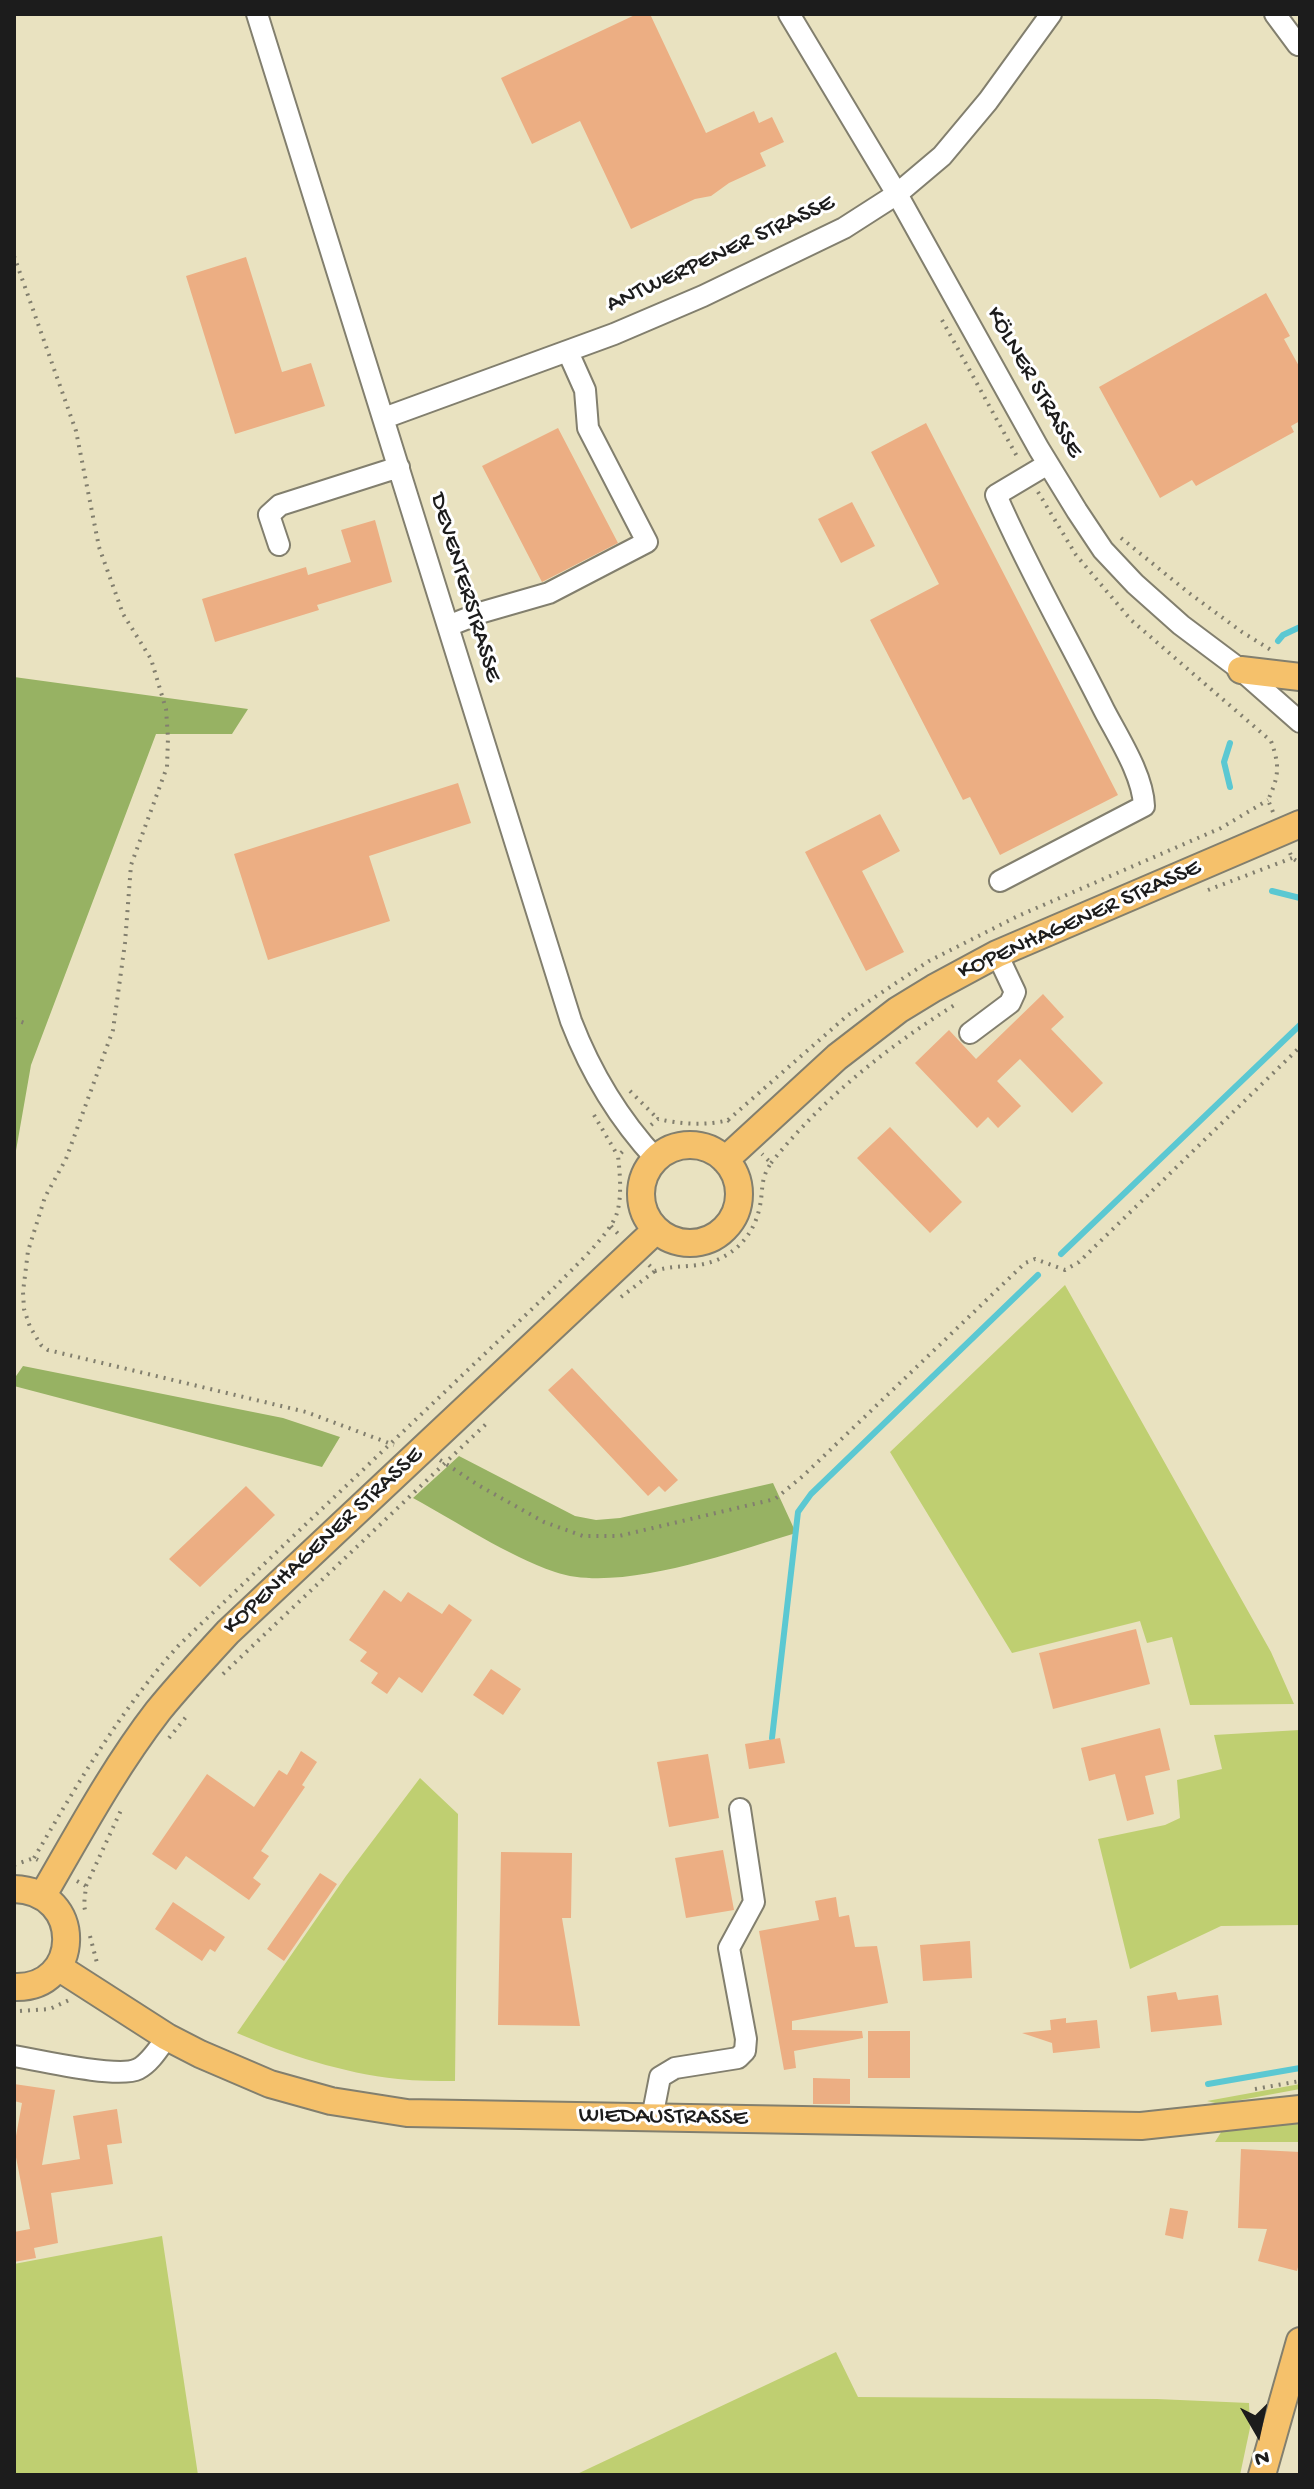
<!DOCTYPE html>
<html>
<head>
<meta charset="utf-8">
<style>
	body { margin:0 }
	#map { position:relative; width:1314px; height:2489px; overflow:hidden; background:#e9e2c0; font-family:"Gochi Hand",sans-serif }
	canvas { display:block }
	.frame { position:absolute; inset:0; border:16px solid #1c1c1c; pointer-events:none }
	.north { position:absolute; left:1218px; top:2393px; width:80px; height:80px; -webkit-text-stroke:6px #fff; paint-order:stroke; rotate:171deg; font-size:22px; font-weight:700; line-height:32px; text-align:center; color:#1c1c1c }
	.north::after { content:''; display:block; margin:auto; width:28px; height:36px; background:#1c1c1c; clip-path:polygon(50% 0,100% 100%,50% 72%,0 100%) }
</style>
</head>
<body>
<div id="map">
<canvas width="1314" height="2489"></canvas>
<div class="frame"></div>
<div class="north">N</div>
</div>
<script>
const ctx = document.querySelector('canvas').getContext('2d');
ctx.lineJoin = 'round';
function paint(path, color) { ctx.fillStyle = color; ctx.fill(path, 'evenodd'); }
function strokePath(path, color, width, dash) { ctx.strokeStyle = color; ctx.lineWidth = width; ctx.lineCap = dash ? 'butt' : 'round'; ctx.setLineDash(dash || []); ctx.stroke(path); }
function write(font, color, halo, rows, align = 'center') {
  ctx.font = font + ' "Gochi Hand",sans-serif'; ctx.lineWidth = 6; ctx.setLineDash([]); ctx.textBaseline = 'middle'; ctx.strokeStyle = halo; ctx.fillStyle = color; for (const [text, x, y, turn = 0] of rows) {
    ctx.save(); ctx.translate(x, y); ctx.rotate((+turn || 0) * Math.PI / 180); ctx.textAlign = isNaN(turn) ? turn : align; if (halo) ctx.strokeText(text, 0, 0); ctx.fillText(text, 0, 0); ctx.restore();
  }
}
const green = new Path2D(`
	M1065,1285L1271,1652L1294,1704L1190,1705L1172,1637L1147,1643L1140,1621L1012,1653L890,1452Z
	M1300,1730V1925L1221,1926L1130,1969L1098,1839L1165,1825L1180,1818L1177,1780L1222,1769L1214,1735Z
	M420,1778L458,1814L455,2081C436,2081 417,2081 398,2079C342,2073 288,2055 237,2033L346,1876Z
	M1300,2084V2089L1219,2104L1207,2101Z
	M1300,2121V2142H1215L1223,2129Z
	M162,2236L198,2475H14V2264Z
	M836,2352L858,2397L1157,2399L1249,2403L1250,2428L1240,2475H575Z`);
const forest = new Path2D(`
	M14,677L248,709L232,734H156L31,1065L14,1162Z
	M23,1366L283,1418L340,1437L322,1467L14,1386V1379Z
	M459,1456L575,1516L596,1520L620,1518L773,1483L796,1533C733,1552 618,1594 555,1572C506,1555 459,1523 413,1498Z`);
const stream = new Path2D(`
	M1278,641L1283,635L1300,627
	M1230,787L1224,762L1230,743
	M1272,891L1300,898
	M1061,1254L1300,1025
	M772,1738L798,1512L811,1494L1038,1275
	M1208,2084L1300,2068`);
const building = new Path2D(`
	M637,14H650L706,133L754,111L759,123L772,117L784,142L760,153L766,166L729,183L711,196L695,199L631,229L580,121L532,144L501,78Z
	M246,257L282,372L311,363L325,406L235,434L186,276Z
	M1266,293L1290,336L1284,339L1300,368V421L1291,426L1294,432L1196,486L1192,480L1160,498L1099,387Z
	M926,423L1118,795L1000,855L970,797L963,800L870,620L939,584L871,452Z
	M558,428L618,543L542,582L482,466Z
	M852,502L875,546L841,563L818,519Z
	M375,520L392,582L317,605L319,610L215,642L202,599L306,567L308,575L351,562L341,530Z
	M458,783L471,823L369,856L390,921L268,960L234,854Z
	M880,814L900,851L862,871L904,952L866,971L805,852Z
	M1043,994L1064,1017L1051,1029L1103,1083L1072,1113L1020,1059L997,1081L1021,1106L998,1128L988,1117L977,1128L915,1063L949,1030L976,1059Z
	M890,1127L962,1202L930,1233L857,1158Z
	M572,1368L678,1480L665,1492L659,1486L648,1496L548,1390Z
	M246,1486L275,1515L200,1587L169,1559Z
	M384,1590L401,1602L408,1592L442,1614L449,1604L472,1620L422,1693L399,1677L387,1694L371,1683L378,1673L360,1661L367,1652L349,1640Z
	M1136,1629L1150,1684L1053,1709L1039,1653Z
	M491,1669L521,1689L503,1715L473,1695Z
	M1160,1728L1170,1770L1145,1776L1154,1814L1127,1821L1115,1774L1089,1781L1081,1748Z
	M780,1738L785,1763L749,1769L745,1744Z
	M301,1751L317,1762L302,1785L305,1787L261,1851L269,1856L253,1878L261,1884L249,1900L186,1856L176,1870L152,1854L207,1774L254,1807L279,1770L287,1775Z
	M708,1754L719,1818L669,1827L657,1762Z
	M723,1850L734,1910L686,1918L675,1858Z
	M501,1852L572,1853L571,1918H562L580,2026L498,2025Z
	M320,1873L337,1884L284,1961L267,1949Z
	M836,1897L839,1917L849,1915L855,1947L877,1946L888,2003L792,2021V2030L862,2031L863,2038L794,2051L796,2068L784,2070L759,1931L819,1920L815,1901Z
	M173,1902L225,1937L215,1952L210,1949L202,1961L155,1929Z
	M970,1941L972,1978L923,1981L920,1945Z
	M1176,1992L1178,2000L1218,1995L1222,2025L1151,2032L1147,1996Z
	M1066,2018V2023L1097,2020L1100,2048L1053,2053L1052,2043L1022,2033L1051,2030L1050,2020Z
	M868,2031H910V2078H868Z
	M813,2078L850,2079V2104H813Z
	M14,2084L55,2090L42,2165L80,2159L73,2116L117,2109L122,2143L107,2145L113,2184L51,2193L58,2243L34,2248L36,2258L14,2262V2232L30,2229L14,2147L22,2103L14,2101Z
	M1241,2149L1300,2152V2259L1297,2271L1258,2261L1267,2229L1238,2228Z
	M1170,2208L1188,2211L1183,2239L1165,2235Z`);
const path = new Path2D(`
	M14,256L76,431L99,547L123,614L151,659L166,709L168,738L167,767L131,865L125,943L113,1030L66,1159L45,1197L28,1251L23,1292L24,1309L30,1327L41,1345L48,1350L306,1412L394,1445
	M942,320L1019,460
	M1038,492L1076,555L1131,620L1271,741C1280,766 1279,776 1268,800L1273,812
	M1121,538L1189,593L1242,632L1271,650
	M1290,853L1292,858L1300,863
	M1208,890L1292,858
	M14,1019L27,1024
	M630,1091L658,1119
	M594,1115L618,1156
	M728,1120L848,1015L929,961L1018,916L1221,828L1268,800
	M651,1125L658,1119C679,1124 706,1126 728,1120L733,1125
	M771,1163C823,1098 886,1048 956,1004
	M611,1226L620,1236
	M649,1265L655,1271C669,1266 683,1267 698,1265C728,1261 752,1240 759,1210C764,1191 759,1181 771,1163L762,1154
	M621,1297L655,1271
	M440,1460L478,1485L544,1522L583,1536H619L775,1499L803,1476L1025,1263L1035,1259L1065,1270L1079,1262L1300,1047
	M223,1674L486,1424
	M169,1738L186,1717
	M34,1858C78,1783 121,1709 179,1645L555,1287C572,1269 610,1235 617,1213C622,1196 620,1174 618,1156L624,1150
	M14,1865L34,1858L38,1860
	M77,1881L86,1886L84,1905L86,1915
	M86,1886L122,1808
	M90,1936L97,1963L99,1965
	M20,2011L50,2009L69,2000
	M1255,2089L1300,2081`);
const minor = new Path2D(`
	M257,14L571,1021C591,1073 618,1118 656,1159
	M789,14L897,194L1039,449L1077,511L1103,550L1135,584L1181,625L1241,670L1300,722
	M1275,14L1298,45L1300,44
	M384,418L614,334L703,296L844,228L897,194L942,156L988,101L1051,14
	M279,545L269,515L280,505L399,467
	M448,626L483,612L549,593L647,542L588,428L585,390L568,352
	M1000,881L1144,806C1143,775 1118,737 1104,710C1068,638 1028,569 996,495L1048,464
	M970,1033L1010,1003L1015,992L997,954
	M14,2056C38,2060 118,2079 138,2069C150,2063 159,2048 167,2037
	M652,2118L660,2077L675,2068L738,2058L745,2051L746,2039L729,1948L754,1902L740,1809`);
const major = new Path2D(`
	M1241,670L1300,677
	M641 1194a49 49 0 1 1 98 0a49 49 0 1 1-98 0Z
	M725,1160L837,1057L898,1010L934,988L997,954L1300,824
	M14,1889C85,1891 82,1990 14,1987
	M43,1895C79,1833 114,1768 158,1711C180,1684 204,1658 228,1632L656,1230
	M58,1967L167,2037L200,2054L270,2084L331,2101L407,2113L1141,2126L1300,2109
	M1262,2475L1300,2341`);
const streetNames = [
	["ANTWERPENER STRASSE",721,255,-25],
	["KÖLNER STRASSE",1033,383,60],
	["DEVENTERSTRASSE",464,588,73],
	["KOPENHAGENER STRASSE",1080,921,-24],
	["KOPENHAGENER STRASSE",324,1542,-43],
	["WIEDAUSTRASSE",663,2118,1]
];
paint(green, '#bfcf71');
paint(forest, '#97b263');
strokePath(stream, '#5bc8d2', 6);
paint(building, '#ecae83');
strokePath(minor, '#827f6e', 24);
strokePath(major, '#827f6e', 30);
strokePath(path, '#827f6e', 4, [2, 6]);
strokePath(minor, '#fff', 20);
strokePath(major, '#f5c16b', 26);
write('24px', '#1c1c1c', '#fff', streetNames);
</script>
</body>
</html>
